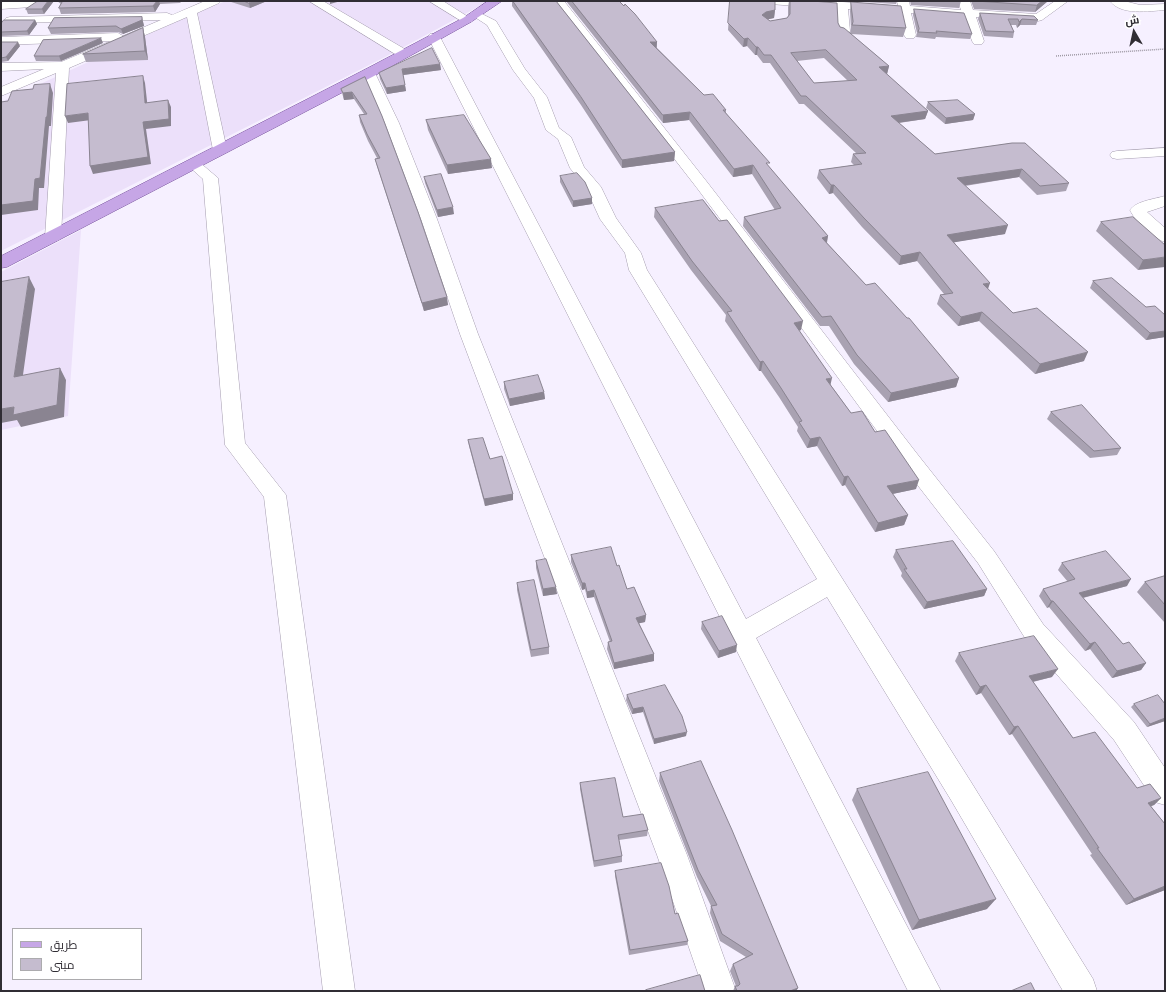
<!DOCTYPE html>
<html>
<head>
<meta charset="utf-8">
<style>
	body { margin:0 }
	#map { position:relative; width:1166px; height:992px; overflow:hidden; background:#f6f0ff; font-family:"Asap Condensed",Cairo,sans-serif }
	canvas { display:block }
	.frame { position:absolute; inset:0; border:2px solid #302d34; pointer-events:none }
	.legend { position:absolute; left:12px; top:928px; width:130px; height:52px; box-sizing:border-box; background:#fff; border:1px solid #acabae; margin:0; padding:5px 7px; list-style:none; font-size:12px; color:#302d34 }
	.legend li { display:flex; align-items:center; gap:8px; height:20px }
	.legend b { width:20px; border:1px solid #acabae }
	.north { position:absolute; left:1114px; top:12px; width:40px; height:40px; -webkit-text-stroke:3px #fff; paint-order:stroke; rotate:351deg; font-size:11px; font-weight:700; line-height:16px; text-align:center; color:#302d34 }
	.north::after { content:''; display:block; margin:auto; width:14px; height:18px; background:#302d34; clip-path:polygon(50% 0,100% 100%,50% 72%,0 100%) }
</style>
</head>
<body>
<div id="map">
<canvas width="1166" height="992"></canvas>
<div class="frame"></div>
<ul class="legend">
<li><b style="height:5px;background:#c6a6e6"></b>طريق</li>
<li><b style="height:11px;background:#c5bccf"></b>مبنى</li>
</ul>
<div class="north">ش</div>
</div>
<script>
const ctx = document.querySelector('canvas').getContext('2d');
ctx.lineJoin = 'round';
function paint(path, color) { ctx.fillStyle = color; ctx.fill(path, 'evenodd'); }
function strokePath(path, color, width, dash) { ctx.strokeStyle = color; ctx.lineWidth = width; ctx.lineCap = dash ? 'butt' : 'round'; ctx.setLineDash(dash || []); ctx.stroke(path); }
const built = new Path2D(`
	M226,1H489L387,56L1,251V102L184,18Z
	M81,230L68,416L1,430V272Z`);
const path = new Path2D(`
	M1056,56L1165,49`);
const minor = new Path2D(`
	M1,1H34L38,4L36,6L32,7L1,9Z
	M205,1H221L219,3L197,13L227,150L225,153L220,154L215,153L213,150L187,17L69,68L61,237L59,240L53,242L47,240L45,237L56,73L1,96V87L44,69L1,71V63L61,62L111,41L1,45V37L118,33L123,36L161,20L10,23L6,22L4,20L6,18L10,17L167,13L172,15Z
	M309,1H323L408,51L410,54L408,57H400Z
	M429,1H443L473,20L471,22H463Z
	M552,1H564L707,182L918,455L994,551L1043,624L1134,722L1165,768V805L1155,802L1114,740L1025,638L978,563L902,465L809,338L697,188Z
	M764,1L842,2L898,6L897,1H909L910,6L961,10L958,1H970L973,10L1036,14L1055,1H1068L1042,20L1038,21L976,17L984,41L982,44H974L972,41L964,17L911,13L916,35L914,38H906L904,35L900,13L848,9L850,31L848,34H840L838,31L837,9L770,4Z
	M1110,1H1124L1140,5L1165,4V10C1149,11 1121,16 1110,1Z
	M476,11L496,21L525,69L547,97L559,128L571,137L584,167L601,187L616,218L641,253L647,270L971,782L1093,979L1097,991H1063L951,800L827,597L756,638L941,991H908L428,37L430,34H438L440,37L746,619L817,579L629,270L625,253L600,219L586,188L570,168L558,139L546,130L534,98L513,70L487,25L470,14L472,12Z
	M369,69L374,70L375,73L399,123L437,219L478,334L687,855L736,991H704L657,855L460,334L421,219L385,123L363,73L364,70Z
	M1165,148V156L1117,159L1112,158L1110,155L1112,152L1117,151Z
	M193,160L198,161L218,178L245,443L286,495L355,991H323L264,497L225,445L203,179L186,164L188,161Z
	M1165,196V206L1147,212L1165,228V242C1154,239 1134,220 1130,210C1136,201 1155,199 1165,196Z`);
const major = new Path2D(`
	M488,1H502L471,22L374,76L7,267L1,268V256L364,70L463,18Z`);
const wall = new Path2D(`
	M54,1L44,14H28L26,9Z
	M57,1H182L180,3L160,4L155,12L61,14L59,8L61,4Z
	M228,1H267L250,8Z
	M512,1H556L675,152L674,161L622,168L581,105L512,6Z
	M566,1H619L657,42V48L704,95L726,110V113L769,167L828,236L827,243L866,285L959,378L956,387L888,402L854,364L829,326H820L743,226L744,217L775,210L752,174L733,177L689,120L663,123Z
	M730,1L775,10L774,18L768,19L770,21L787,18L788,16V7L789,1L838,23L840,27L850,33L851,28L850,11L851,2L906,28L903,37L851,34L889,66L887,74H886L928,111L925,119L899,123L935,154L1012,143L1069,183L1066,191L1037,195L1019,177L965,186L1005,234L954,242L988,289L1013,313L1084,361L1035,374L979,321L958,326L937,304L940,295L944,294L917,261L899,265L862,227L833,193L829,194L817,178L819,170L854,165L851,162L853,154L856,153L804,104H799L770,63H763L757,55H755L747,46L743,47L728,30ZM824,58L848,81L814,83L797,61Z
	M849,1H897L896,4Z
	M910,1H961L959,8L911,5Z
	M971,1H1048L1035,12L974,9Z
	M914,9L972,34L970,39L936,37L935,39L916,37L917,33L913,15Z
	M980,13L1038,20L1036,25H1020L1017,28L1016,25H1011L1014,32L1013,38L984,36L978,19Z
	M35,20L37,24L29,35L1,36V24Z
	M143,22L144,26L123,34L118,32L51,34L48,28Z
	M143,28L145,37L148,60L86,62L83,54Z
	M1,42L20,46L8,61L1,62Z
	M103,43L61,61H36L34,56Z
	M440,64L441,70L403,75L406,91L387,94L380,79L379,73Z
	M365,77L448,305L424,311L377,166L375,159L377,158L368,141L360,122L359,115L364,114L354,99L344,100L341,89Z
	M928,102L975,114L973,120L945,124L926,108Z
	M426,120L492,168L448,174L428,130Z
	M560,176L592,198V204L573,207L560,182Z
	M424,177L454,214L438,217L425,183Z
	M655,208L801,330L799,331L830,384L851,413L875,432L916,489L892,494L908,515L904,525L875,532L845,485L842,486L817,446L807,448L797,431L798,427L779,397L761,371H759L725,321L726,315L691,270L654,217Z
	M1101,222L1165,245L1138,270L1096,231Z
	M1093,281L1146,307L1165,315V337L1146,340L1090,288Z
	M504,382L544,392L545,399L510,406L504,389Z
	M1051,412L1121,448L1117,455L1090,458L1047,419Z
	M468,440L513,494V500L485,506L469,446Z
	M896,550L987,589L984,596L924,609L901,576L902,573L893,557Z
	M571,555L617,566L627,589L646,615L645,622L639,623L654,654V661L614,669L607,649L608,642H610L594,597L587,598L585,589L582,590L571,562Z
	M536,561L557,594L543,596L536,568Z
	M1062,563L1127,586L1083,598L1123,644L1146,663L1141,670L1112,678L1090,649L1085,651L1049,607L1047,608L1039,596L1043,589L1068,582L1058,570Z
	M1165,576V623L1137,592L1145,582Z
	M517,583L549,647V654L531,657L517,590Z
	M702,622L736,652L718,658L701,629Z
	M959,653L1052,677L1033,682L1073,738L1137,788L1161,798L1154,805L1151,806L1165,824V890L1126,905L1090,855L1092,854L1012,734L1009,735L981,693L976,695L955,661Z
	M627,695L686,736L654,744L643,712L632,714L626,700Z
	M1134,704L1165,721L1147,727L1131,707Z
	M660,773L798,988L796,991H733L735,986H736L730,971L733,964L746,957L720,941L710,913L711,906L697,877L659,781Z
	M580,783L623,817L648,830L647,836L619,840L622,856V862L594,867L580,789Z
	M857,789L987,909L912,930L852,800Z
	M615,871L675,914L688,941L687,945L629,955L615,876Z`);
const shadedWall = new Path2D(`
	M48,1H54L44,14L42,9Z
	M157,1H159L160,4L155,12L153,6Z
	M253,1H267L250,8L249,3Z
	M330,1H341L330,4Z
	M1042,1H1048L1035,12L1037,5Z
	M775,10L774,18L765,20L762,15L766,12Z
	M142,17L144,26L123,34L121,29Z
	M1022,19L1020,25L1017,28L1019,22Z
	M35,20L37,24L29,35L27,31Z
	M143,28L145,37L148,60L145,51Z
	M101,38L103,43L61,61L59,56Z
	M748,38L747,46L743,47L744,39Z
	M18,42L20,46L8,61L6,57Z
	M650,42H657L656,49Z
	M756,47H758L757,55H755Z
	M440,64L441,70L403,75L402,69Z
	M889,66L887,74L877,75L879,67Z
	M143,76L145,83L148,110L145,103Z
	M50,84L53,93L51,126H49L44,188H39L38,210L1,215V205L35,179L46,117Z
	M405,85L406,91L387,94L386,88Z
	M352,92L354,99L344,100L343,93Z
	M168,100L171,107V126L146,129L151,164L93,174L90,166L143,122Z
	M928,111L925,119L889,124L891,116Z
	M690,112L689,120L663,123V115Z
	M88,113L91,120L68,123L65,116Z
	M975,114L973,120L945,124L946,118Z
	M675,152L674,161L622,168V160Z
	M491,159L492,168L448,174L447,165Z
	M753,165L752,174L733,177L734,169Z
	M1022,169L1019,177L954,187L957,178Z
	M831,185H834L833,193L829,194Z
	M592,198V204L573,207V201Z
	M453,207L454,214L438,217L437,210Z
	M1008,225L1005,234L944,244L947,235Z
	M828,236L826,245L822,238Z
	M920,252L917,261L899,265L901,256Z
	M1165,257V267L1138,270L1143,260Z
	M29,277L35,289L21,389L14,377Z
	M990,283L987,292L983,284Z
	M447,297L448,305L424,311L422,303Z
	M982,312L979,321L958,326L961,317Z
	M803,321L801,330L792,332L794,323Z
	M1165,331V337L1146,340L1150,333Z
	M1088,352L1084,361L1035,374L1040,364Z
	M763,361L761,371H759L760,362Z
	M60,368L66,380L64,417L21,427L17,420L1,423V409L14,407Z
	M832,378L830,387L826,379Z
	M959,378L956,387L888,402L891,393Z
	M544,392L545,399L510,406L509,399Z
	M820,437L817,446L807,448L810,439Z
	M848,476L845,485L842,486L844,477Z
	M919,480L916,489L883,496L887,486Z
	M513,494V500L485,506L484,499Z
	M908,515L904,525L875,532L878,523Z
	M1131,579L1127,586L1074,600L1079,593Z
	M582,583H585V589L582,590Z
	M556,587L557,594L543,596V589Z
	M987,589L984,596L924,609L927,602Z
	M594,590V597L587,598V592Z
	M1051,601H1053L1049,607L1047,608Z
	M646,615L645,622L636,624V618Z
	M1095,642L1090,649L1085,651L1090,644Z
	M737,645L736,652L718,658L719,651Z
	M654,654V661L614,669V663Z
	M1146,663L1141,670L1112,678L1117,671Z
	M1058,669L1052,677L1023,684L1029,676Z
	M986,685L981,693L976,695L980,687Z
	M643,707V712L632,714L633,709Z
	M1165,718V721L1147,727L1150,724Z
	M1018,726L1012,734L1009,735L1014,727Z
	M687,732L686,736L654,744V739Z
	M1161,798L1154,805L1141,810L1148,803Z
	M1165,886V890L1126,905L1134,899Z
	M996,899L987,909L912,930L919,920Z
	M798,988L796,991H790Z`);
const building = new Path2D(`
	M38,1H48L42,9H26Z
	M63,1H157L153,6L59,8Z
	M244,1H253L249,3Z
	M513,1H556L675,152L622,160L581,97Z
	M572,1H619L624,6L625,4L635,14L657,42H650L704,95L713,94L726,110H723L770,163H766L828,236L822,238L866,285L875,283L907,318H909L959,378L891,393L857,355L831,316L822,317L744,217L781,208L753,165L734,169L690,112L663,115Z
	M730,1H775V10L766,12L762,15L770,21L787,18L790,14V1H812L837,3L838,23L840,27L844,28L889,66L879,67L928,111L891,116L935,154L1012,143H1025L1069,183L1040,186L1022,169L957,178L1008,225L947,235L990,283L983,284L1013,313L1037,308L1088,352L1040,364L982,312L961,317L940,295L953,293L920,252L901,256L864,218L834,185H831L819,170L862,164L853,154L866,153L806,96H801L771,55H764L758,47H756L748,38L744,39L728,23ZM826,50L857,80L814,83L791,53Z
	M976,1H1042L1037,5Z
	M851,2L901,6L906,28L852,25L853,22Z
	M914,9L964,13L972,34L936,31L937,33L918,32L919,29Z
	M980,13L1034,16L1038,20L1022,19L1019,22L1018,19H1008L1014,32L986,31Z
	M142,17V20L121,29L116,26L48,28L54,18Z
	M4,20H35L27,31L1,32V24Z
	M143,28L145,51L83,54Z
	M101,38L59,56H34L43,40Z
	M1,42H18L6,57L1,58Z
	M432,48L440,64L402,69L405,85L386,88L379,73Z
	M143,76L145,103L168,100L169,119L143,122L148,157L90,166L88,113L65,116L67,84Z
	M365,77L382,116L418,212L447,297L422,303L375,159L380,158L367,134L359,115L367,114L352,92L343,93L341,89Z
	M50,84L47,117H46L40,178L35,179L33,201L1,205V102L8,101L12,91L33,89L34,85Z
	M958,100L975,114L946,118L928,102Z
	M464,115L491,159L447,165L426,120Z
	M577,173L585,182L592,198L573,201L560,176Z
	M441,174L453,207L437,210L424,177Z
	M703,200L719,221L727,220L803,321L794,323L832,378L826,379L851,413L862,411L875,432L885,430L919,480L887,486L908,515L878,523L848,476L844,477L820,437L810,439L799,422L802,421L781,388L763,361L760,362L727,312L732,311L692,261L655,208Z
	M1133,217L1165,245V257L1143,260L1101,222Z
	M29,277L14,377L60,368L57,405L13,415L14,407L1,409V282Z
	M1112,278L1146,307L1155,306L1165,315V331L1150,333L1093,281Z
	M538,375L544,392L509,399L504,382Z
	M1082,405L1121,448L1094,451L1051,412Z
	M483,438L490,459L502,456L513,494L484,499L468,440Z
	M953,541L987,589L927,602L904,569H907L896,550Z
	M611,547L617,566L619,565L627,589L634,587L646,615L636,618L654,654L614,663L608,642L612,641L594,590L587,592L585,583H582L571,555Z
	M1106,551L1131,579L1079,593L1123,644L1129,642L1146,663L1117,671L1095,642L1090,644L1053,601H1051L1043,589L1075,579L1062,563Z
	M546,559L556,587L543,589L536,561Z
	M1165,576V605L1145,582Z
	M534,580L549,647L531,650L517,583Z
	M722,616L737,645L719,651L702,622Z
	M1034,636L1058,669L1029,676L1073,738L1095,732L1137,788L1150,784L1161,798L1148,803L1165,824V886L1134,899L1097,848H1099L1018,726L1014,727L986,685L980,687L959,653Z
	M665,685L682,716L687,732L654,739L643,707L633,709L627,695Z
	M1158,695L1165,704V718L1150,724L1134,704Z
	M701,761L732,830L798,988L790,991H737L735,986H738L740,984L733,964L753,954L722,934L711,906L717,905L698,870L660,773Z
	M928,772L996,899L919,920L857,789Z
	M615,778L623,817L643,814L648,830L618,835L622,856L594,861L580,783Z
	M661,863L669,886L675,914L678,913L688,941L630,950L615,871Z
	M700,975L705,991H647L646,990Z
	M1031,983L1035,991H1011Z`);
paint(built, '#ece0fa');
strokePath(minor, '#a59daf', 1);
strokePath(major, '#79559d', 1);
strokePath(path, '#9e99a4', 1.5, [1, 1]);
paint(minor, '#fff');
paint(major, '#c6a6e6');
paint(wall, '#a9a2b2');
paint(shadedWall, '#8a8491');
paint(building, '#c5bccf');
strokePath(building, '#8a8491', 1);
</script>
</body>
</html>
